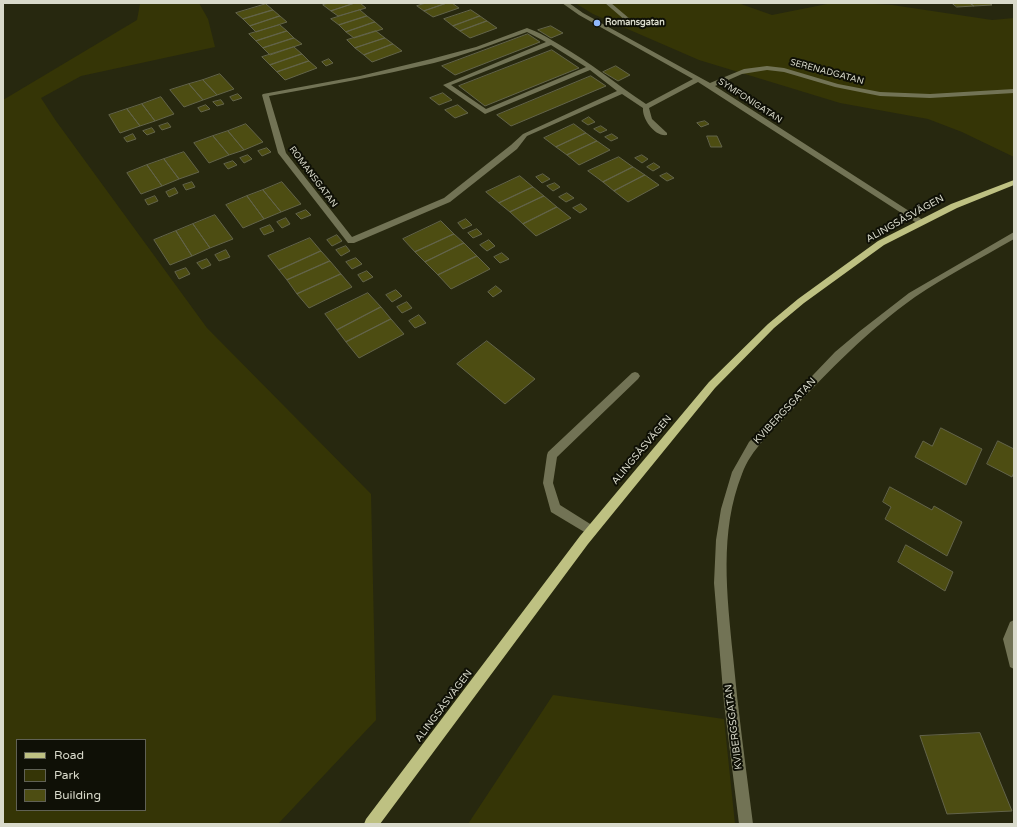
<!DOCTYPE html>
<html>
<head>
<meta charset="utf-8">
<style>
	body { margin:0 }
	#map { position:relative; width:1017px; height:827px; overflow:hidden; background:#27280f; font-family:"Varela Round",sans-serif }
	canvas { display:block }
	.frame { position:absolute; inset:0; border:4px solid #d9dacb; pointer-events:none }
	.legend { position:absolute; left:16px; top:739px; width:130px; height:72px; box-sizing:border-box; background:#0f1006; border:1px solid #606155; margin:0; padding:5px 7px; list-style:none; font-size:12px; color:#d9dacb }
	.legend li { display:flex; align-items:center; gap:8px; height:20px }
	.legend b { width:20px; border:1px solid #606155 }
</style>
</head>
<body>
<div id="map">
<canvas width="1017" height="827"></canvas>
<div class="frame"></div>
<ul class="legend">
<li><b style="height:5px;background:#bec182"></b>Road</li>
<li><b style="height:11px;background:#353506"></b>Park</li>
<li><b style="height:11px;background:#4d4d12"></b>Building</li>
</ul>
</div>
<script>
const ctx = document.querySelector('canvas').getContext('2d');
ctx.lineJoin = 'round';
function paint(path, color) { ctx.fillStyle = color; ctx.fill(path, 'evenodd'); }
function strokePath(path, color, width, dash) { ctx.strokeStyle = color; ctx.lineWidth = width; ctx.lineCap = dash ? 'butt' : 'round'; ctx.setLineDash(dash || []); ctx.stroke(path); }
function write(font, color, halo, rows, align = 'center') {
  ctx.font = font + ' "Varela Round",sans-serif'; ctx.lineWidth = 4; ctx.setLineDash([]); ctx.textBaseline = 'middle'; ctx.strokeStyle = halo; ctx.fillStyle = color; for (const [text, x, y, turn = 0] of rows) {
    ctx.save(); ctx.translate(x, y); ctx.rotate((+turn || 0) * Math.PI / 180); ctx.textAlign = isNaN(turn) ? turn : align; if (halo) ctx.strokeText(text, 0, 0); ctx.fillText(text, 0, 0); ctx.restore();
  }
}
const green = new Path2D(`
	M97,3H199L208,19L215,47L81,76L41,98L56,121L207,328L371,494L376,720L278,824H3V100L137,20L140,4ZM17,740H145V810H17Z
	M575,3H738L772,15L832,3H855L892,5L992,20L1014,18V157L962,132L928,119L840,103L699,60L593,14Z
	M553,695L724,719L735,824H468Z`);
const building = new Path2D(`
	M329,3H355L331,11L323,5Z
	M355,3H360L366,8L338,16L331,11Z
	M426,3H447L424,11L417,6Z
	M447,3H452L459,8L433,17L424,11Z
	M952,3H970L974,6L957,7Z
	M970,3H989L992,5L974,6Z
	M266,4L273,10L243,19L236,13Z
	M273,10L280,16L250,26L243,19Z
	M360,10L367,16L339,25L331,19Z
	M471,10L480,16L453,26L444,19Z
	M280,16L287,22L256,32L250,26Z
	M367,16L375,22L346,32L339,25Z
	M480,16L487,21L460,31L453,26Z
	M487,21L497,28L470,38L460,31Z
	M375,22L383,29L354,38L346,32Z
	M280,25L287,31L256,41L249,34Z
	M551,26L563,33L551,38L538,30Z
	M287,31L294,38L263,48L256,41Z
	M376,31L385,38L355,48L347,40Z
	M528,34L540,42L455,75L442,66Z
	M294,38L302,44L270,55L263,48Z
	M385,38L393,44L364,55L355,48Z
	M393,44L402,51L372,62L364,55Z
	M294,47L302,54L270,65L262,57Z
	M552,50L579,68L485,106L459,86Z
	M302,54L309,61L277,72L270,65Z
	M329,59L333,63L326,66L322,62Z
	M309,61L317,68L285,80L277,72Z
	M616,66L630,75L618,81L603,72Z
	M220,74L234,89L217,95L203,80Z
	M591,76L606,86L511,126L497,115Z
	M203,80L217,95L203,100L189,84Z
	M189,84L203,100L184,107L170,90Z
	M443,93L452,100L439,105L430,98Z
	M238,94L242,98L233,101L230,97Z
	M161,97L174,114L155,121L142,104Z
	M221,100L224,104L217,106L213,102Z
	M142,104L155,121L140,126L127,109Z
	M206,105L210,109L201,112L198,108Z
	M458,105L468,113L455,118L445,110Z
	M127,109L140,126L120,133L109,115Z
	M589,117L595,122L588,125L582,121Z
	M705,121L709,124L701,127L697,123Z
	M168,123L171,127L162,130L159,126Z
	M246,124L263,142L244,150L228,131Z
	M574,124L586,133L556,147L544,138Z
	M601,126L607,130L600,133L594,129Z
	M152,128L155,132L147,135L143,131Z
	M228,131L244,150L229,155L213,136Z
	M586,133L597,141L567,155L556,147Z
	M133,134L136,139L127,142L124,138Z
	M612,134L618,138L611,141L605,137Z
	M213,136L229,155L209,163L194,143Z
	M707,136H717L722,147H711Z
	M597,141L610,150L579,165L567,155Z
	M267,148L271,152L262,156L258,151Z
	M184,152L199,172L179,179L164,159Z
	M248,155L252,159L244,163L240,158Z
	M642,155L648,159L642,163L635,158Z
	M619,157L633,167L603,182L588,171Z
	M164,159L179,179L162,186L147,165Z
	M233,161L237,165L228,169L224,164Z
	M654,163L660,167L653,171L647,167Z
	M147,165L162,186L141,194L127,173Z
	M633,167L645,175L614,191L603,182Z
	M667,173L674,178L667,181L660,176Z
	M543,174L550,179L542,183L536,177Z
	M645,175L659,185L628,202L614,191Z
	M520,176L533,187L499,203L486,192Z
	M192,182L195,187L186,190L183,185Z
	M282,182L301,204L281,212L263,190Z
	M555,183L560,187L553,191L547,186Z
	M533,187L544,196L510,212L499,203Z
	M175,188L178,193L169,197L166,192Z
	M263,190L281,212L264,219L247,196Z
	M567,193L574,198L566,202L559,197Z
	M155,196L158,201L148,205L145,200Z
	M247,196L264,219L243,228L226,205Z
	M544,196L557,207L523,224L510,212Z
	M581,204L587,209L580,213L573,208Z
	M557,207L571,218L536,236L523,224Z
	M306,210L311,215L301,219L296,214Z
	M215,215L233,239L210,248L193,224Z
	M286,218L290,224L282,228L277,222Z
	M466,219L472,225L463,229L458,223Z
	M441,221L454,234L415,252L403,239Z
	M193,224L210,248L192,256L176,231Z
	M270,225L274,231L264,235L260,229Z
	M477,229L482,234L473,238L468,233Z
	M176,231L192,256L170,265L154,240Z
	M454,234L464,243L425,262L415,252Z
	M337,235L342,241L332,246L327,240Z
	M310,238L321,251L279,270L268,256Z
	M489,240L495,246L487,251L480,245Z
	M464,243L477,256L438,275L425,262Z
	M346,246L350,251L341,256L336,250Z
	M226,250L230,257L219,261L215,255Z
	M321,251L330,261L287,280L279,270Z
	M502,253L509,259L500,263L494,257Z
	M477,256L490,269L451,289L438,275Z
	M356,258L362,264L352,269L346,262Z
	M207,259L211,265L202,269L197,263Z
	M330,261L341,274L297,294L287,280Z
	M186,268L190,274L179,279L175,272Z
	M367,271L373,277L363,282L358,275Z
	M341,274L352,287L309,308L297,294Z
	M496,286L502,291L493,297L488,292Z
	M396,290L402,296L392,302L386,295Z
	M368,293L381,307L337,330L325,314Z
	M407,302L412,308L402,313L397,307Z
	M381,307L391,319L346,342L337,330Z
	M419,315L426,323L415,328L409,321Z
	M391,319L404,334L359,358L346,342Z
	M487,341L535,379L505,404L457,364Z
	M941,428L982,449L966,485L915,457L923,441L932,446Z
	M998,441L1014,449V472L1012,477L987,464Z
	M890,487L932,510L934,506L962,522L947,556L885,519L891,507L883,502Z
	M906,545L953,572L945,591L898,562Z
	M980,733L1012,811L947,814L920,736Z`);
const minor = new Path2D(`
	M562,3H569L583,13L710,83L744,69L767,66L784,68L838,84L880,92L930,94L1014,89V93L930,98L880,96L835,87L784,72L767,70L742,74L715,86L923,220V224L920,225L698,82L649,108L652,119L667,133V135C655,137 642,119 643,108L622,94L527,136L517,149L450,202L354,243H348L278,153L262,95L263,94L360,76L431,59L476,47L527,28C539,32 550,39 560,45C591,63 616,84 646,104L693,79L579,15ZM527,32L546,42L443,85L485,114L590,70L617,91L523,134L511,145L444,198L352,237L286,153L269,96C324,86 379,76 434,63C465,55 496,43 527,32ZM551,45L586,67L486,109L451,85Z
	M605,3H611L630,19V21H626Z
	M1014,232V239C981,258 946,276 915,297C867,331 830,370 790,412C773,431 751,449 742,474C719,532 727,595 733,656C738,712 746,768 753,824H739L724,703L714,583L716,540L721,509L732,472L749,442L835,352L860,331L909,293Z
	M635,372L638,373L640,376L638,379L557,457L553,483L560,505L595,527L597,531L595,535L591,536L551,512L543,483L547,455L548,452L632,373Z
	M1014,620V669L1010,667L1003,639L1010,622Z`);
const major = new Path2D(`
	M1014,180V185L957,208L884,245L804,303L774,328L715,388L588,544L380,824H364L366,819L580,536L709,382L768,324L798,299L878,241L951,204Z`);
const markers = [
	[597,23,4,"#8fb8fd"]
];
const farPoinames = [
	["Romansgatan",605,23]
];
const farStreetnames = [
	["SERENADGATAN",827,72,15],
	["SYMFONIGATAN",750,101,33],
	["ROMANSGATAN",313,177,53]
];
const streetNames = [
	["ALINGSÅSVÄGEN",905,219,-29],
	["KVIBERGSGATAN",785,411,-47],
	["ALINGSÅSVÄGEN",642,450,-50],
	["ALINGSÅSVÄGEN",444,706,-53],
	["KVIBERGSGATAN",734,727,-97]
];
paint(green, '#353506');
paint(building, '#4d4d12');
strokePath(building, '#63644a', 1);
paint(minor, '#727355');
paint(major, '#bec182');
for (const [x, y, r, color] of markers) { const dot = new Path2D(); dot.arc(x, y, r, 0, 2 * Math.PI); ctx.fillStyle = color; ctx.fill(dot); strokePath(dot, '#0f1006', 1.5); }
write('bold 9px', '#d9dacb', '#0f1006', farPoinames, 'left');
write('9px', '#d9dacb', '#0f1006', farStreetnames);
write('10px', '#d9dacb', '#0f1006', streetNames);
</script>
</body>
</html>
